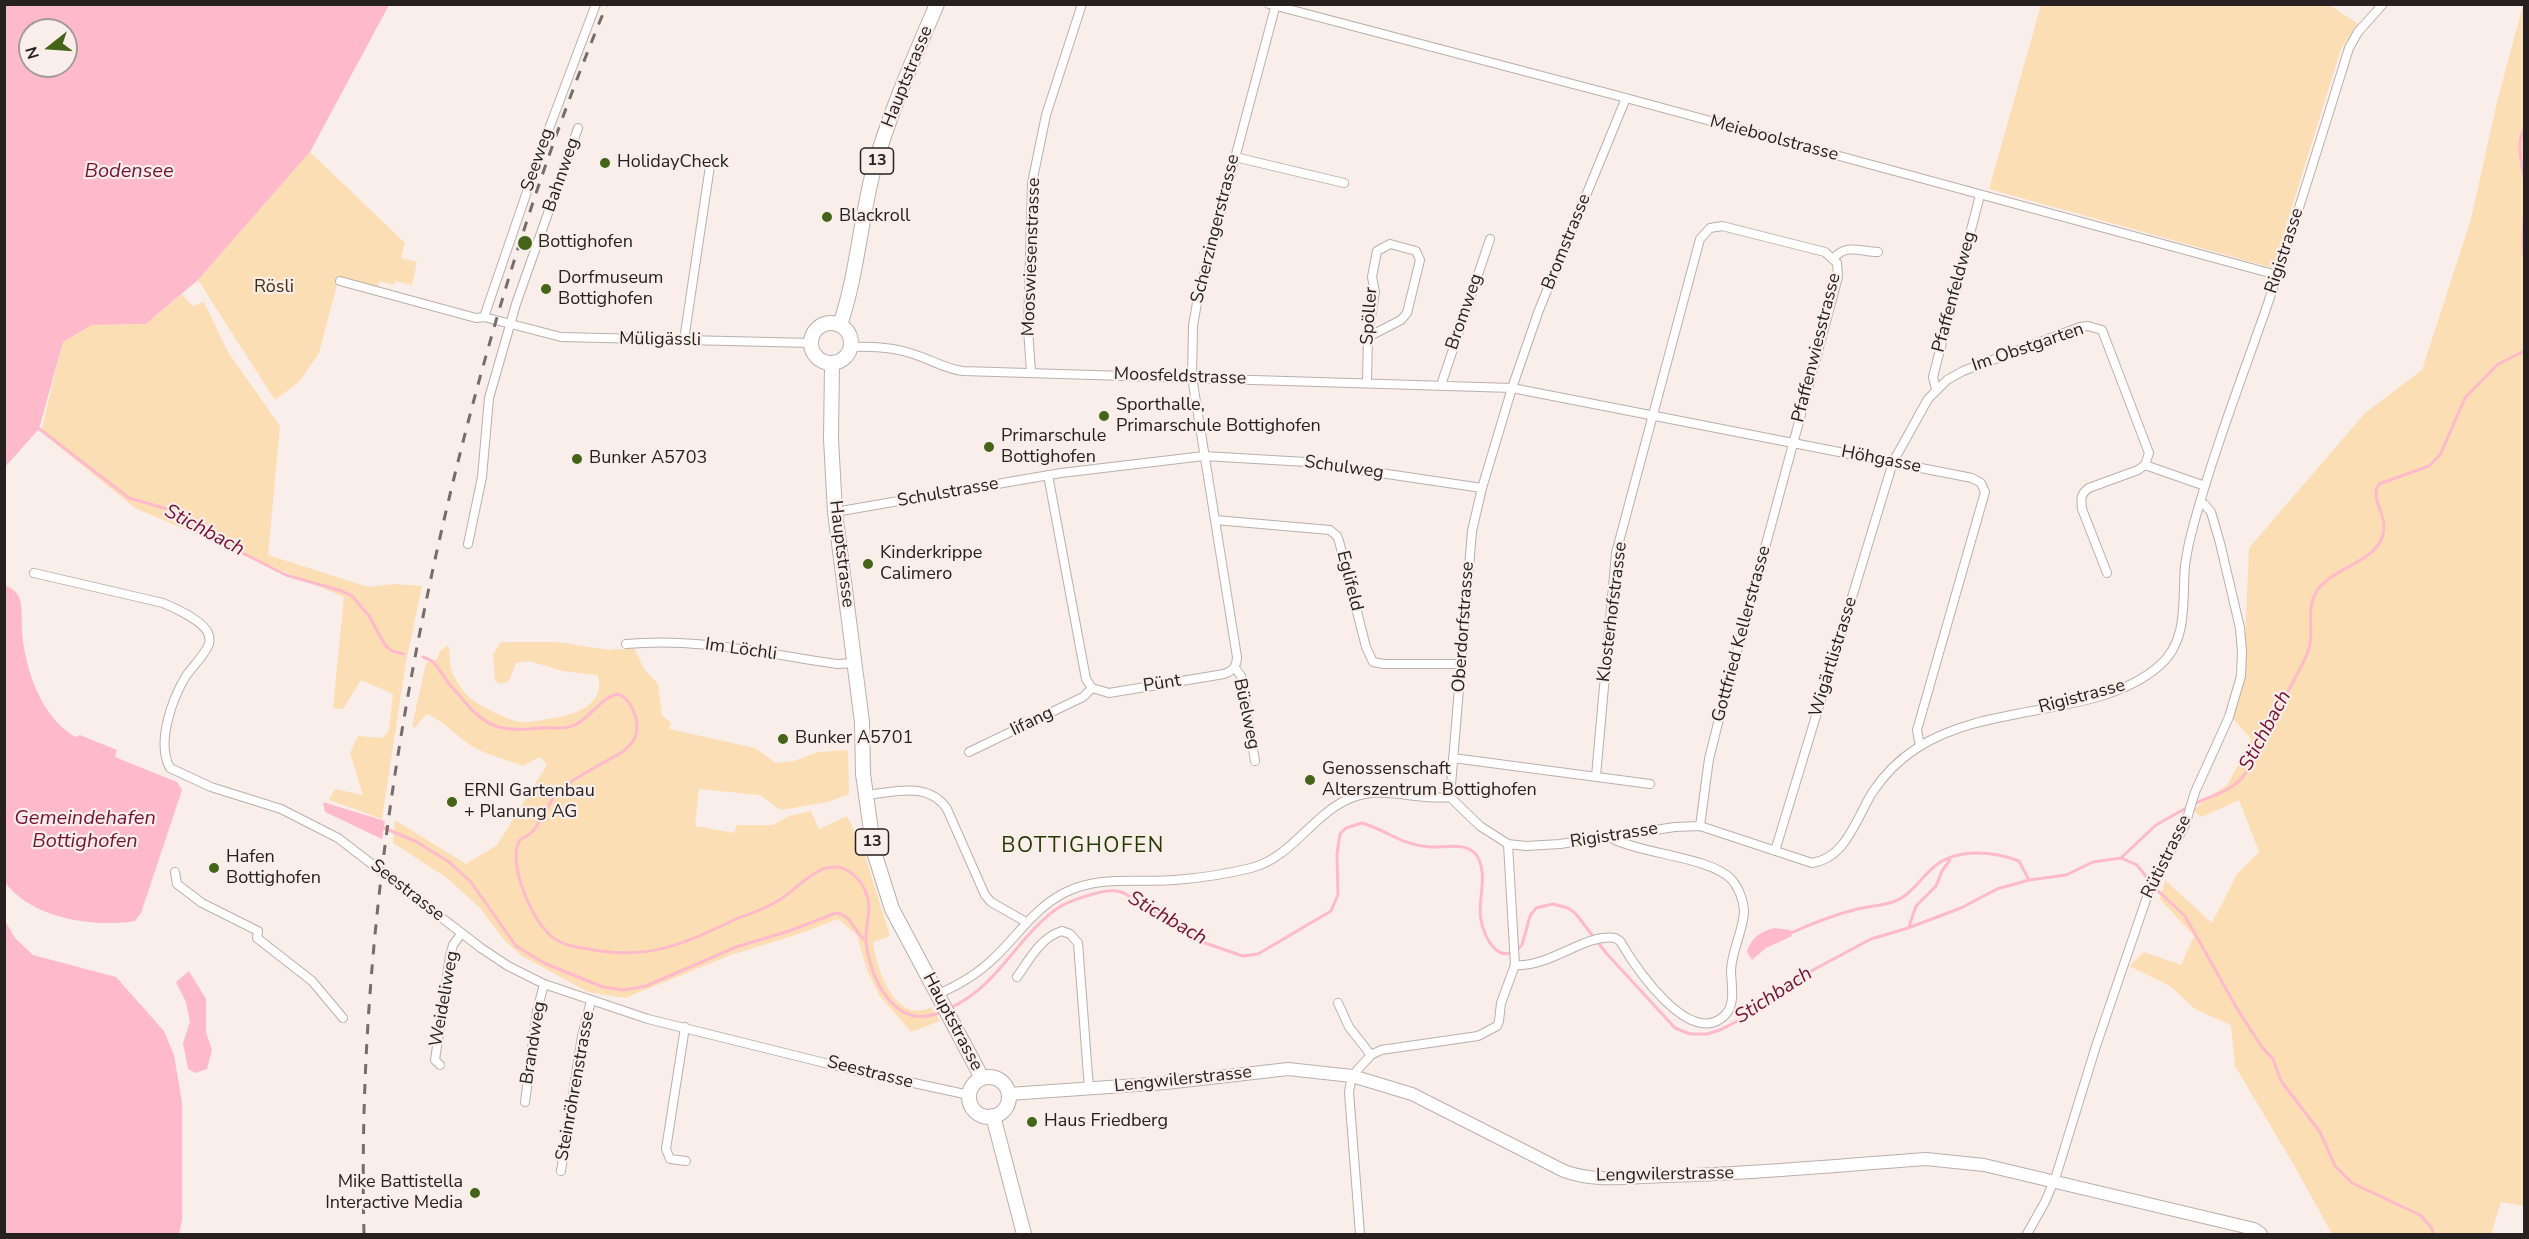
<!DOCTYPE html>
<html>
<head>
<meta charset="utf-8">
<style>
	body { margin:0 }
	#map { position:relative; width:2529px; height:1239px; overflow:hidden; background:#faeeea; font-family:"Nunito Sans",sans-serif }
	canvas { display:block }
	.frame { position:absolute; inset:0; border:6px solid #262120; pointer-events:none }
	.north { position:absolute; left:18px; top:18px; width:60px; height:60px; box-sizing:border-box; background:#faeeea; border:2px solid #a59c99; border-radius:50%; rotate:253deg; font-size:16px; font-weight:700; line-height:24px; text-align:center; color:#262120 }
	.north::after { content:''; display:block; margin:auto; width:21px; height:27px; background:#446419; clip-path:polygon(50% 0,100% 100%,50% 72%,0 100%) }
</style>
</head>
<body>
<div id="map">
<canvas width="2529" height="1239"></canvas>
<div class="frame"></div>
<div class="north">N</div>
</div>
<script>
const ctx = document.querySelector('canvas').getContext('2d');
ctx.lineJoin = 'round';
function paint(path, color) { ctx.fillStyle = color; ctx.fill(path, 'evenodd'); }
function strokePath(path, color, width, dash) { ctx.strokeStyle = color; ctx.lineWidth = width; ctx.lineCap = dash ? 'butt' : 'round'; ctx.setLineDash(dash || []); ctx.stroke(path); }
function write(font, color, halo, rows, align = 'center') {
  ctx.font = font + ' "Nunito Sans",sans-serif'; ctx.lineWidth = 4.5; ctx.setLineDash([]); ctx.textBaseline = 'middle'; ctx.strokeStyle = halo; ctx.fillStyle = color; for (const [text, x, y, turn = 0] of rows) {
    ctx.save(); ctx.translate(x, y); ctx.rotate((+turn || 0) * Math.PI / 180); ctx.textAlign = isNaN(turn) ? turn : align; if (halo) ctx.strokeText(text, 0, 0); ctx.fillText(text, 0, 0); ctx.restore();
  }
}
const green = new Path2D(`
	M2041,5H2330L2358,24L2341,49L2273,268L1989,189Z
	M2523,5L2524,1206L2501,1202L2491,1234H2332L2295,1167L2235,1066L2231,1025L2195,1009L2170,986L2129,966L2144,952L2181,965L2194,936L2160,899L2165,880L2212,923L2237,874L2259,852L2239,800L2202,817L2192,810L2228,784L2251,739L2233,719L2244,664L2249,548L2365,413L2422,370L2471,219L2497,102Z
	M310,152L405,243L401,258L417,262L412,285L395,281L394,285L380,281L378,287L339,277L319,353L299,382L275,400L198,280Z
	M182,294L192,306L204,302L228,352L280,426L268,555L368,587L395,584L422,586L406,662L382,819L329,800L335,789L363,795L350,753L358,736L383,738L389,730L393,694L361,680L343,709L333,708L344,597L135,508L41,432L63,342L92,325L146,324Z
	M501,642H557L609,650L634,648L644,669L658,684L662,715L671,723L669,729L755,748L776,763L794,761L818,752L848,750L849,794L828,802L781,810L760,795L699,789L695,826L734,833L737,825H773L789,816L811,811L819,829L847,816L863,849L890,936L873,942C876,969 896,1026 931,1007L940,1021L911,1032L879,995L867,970L857,935L838,919L802,933L731,955L625,998L588,992L522,956L505,941L480,908L447,878L393,843L395,820L466,864L497,845L547,765L540,757L523,766C509,760 493,757 479,750C460,741 443,719 426,714L415,728L412,726L426,663L437,659L440,651L448,645C451,653 449,660 451,668C452,675 462,690 467,695C477,705 507,720 520,722C527,723 536,721 543,720C568,716 606,709 598,675L563,671L529,661L516,663L509,681L501,684L495,681L493,654Z`);
const water = new Path2D(`
	M5,4L389,5L310,152L198,280L146,324L92,325L63,342L39,429L5,467ZM30,30H66V66H30Z
	M4,585C12,588 18,592 20,600C23,610 21,623 22,633C26,672 41,716 75,737L80,735L117,750L115,757L177,782L182,790L141,913L135,921C94,928 30,918 5,882Z
	M323,802L385,821L382,839L325,812Z
	M5,921L15,938L33,955L116,977L164,1031L174,1055L182,1102V1220L179,1234H5Z
	M1774,928L1791,930L1792,936L1766,948L1752,960L1747,952C1752,937 1760,932 1774,928Z
	M189,971L206,999V1032L212,1050L207,1069L195,1073L188,1069L183,1043L190,1022L186,1002L176,982Z`);
const stream = new Path2D(`
	M2524,129C2516,145 2522,162 2524,178
	M2524,217L2523,241L2524,255
	M37,427L129,498L164,508L195,524L215,539L286,575L342,591L352,596L369,616L385,645L392,651L404,654
	M423,657C436,661 437,667 445,678C449,685 455,690 460,696C484,727 501,733 540,728C550,727 563,730 572,726C590,720 598,699 617,694C631,697 640,721 636,735C634,742 629,746 624,751C609,760 569,780 559,791C547,803 542,823 531,833C528,836 523,837 520,840C512,852 518,877 523,889C528,905 538,924 551,936C561,945 575,947 589,949C648,961 684,944 736,919C749,914 762,910 774,903C794,894 812,866 835,867C850,867 863,882 867,896C872,910 865,926 866,941C870,979 895,1032 941,1012
	M2194,804C2209,796 2227,793 2239,781C2257,763 2274,718 2287,693C2295,677 2306,662 2310,644C2313,627 2307,610 2315,594C2327,570 2370,564 2381,540C2392,515 2368,503 2379,484L2429,466L2440,455L2465,398L2497,365L2524,351
	M382,827L417,842L449,862L471,882L516,946L544,963L603,987L624,990L646,986L736,947L789,931L836,913C851,914 855,933 866,941
	M2121,858L2137,865L2156,889L2185,916L2238,1010L2261,1046L2273,1059L2281,1081L2320,1132L2335,1166L2352,1183L2420,1215L2432,1228L2433,1234
	M1909,927L1916,906L1936,886L1942,871L1950,860
	M1791,933C1813,923 1834,915 1857,909C1868,906 1881,906 1893,902C1912,895 1920,878 1935,866C1957,848 1993,851 2019,861L2029,880
	M950,1008C999,986 1017,936 1058,908C1068,901 1081,898 1093,894C1104,891 1114,889 1124,893L1202,942L1243,956L1258,954L1331,911L1338,895L1337,854L1340,834L1346,828L1362,823C1387,830 1400,845 1430,847C1445,848 1467,841 1477,856C1489,876 1477,899 1481,920C1485,940 1500,968 1522,945L1530,916L1536,908L1553,904L1568,908L1575,913L1607,954L1675,1028L1690,1034H1707L1720,1030L1761,1009L1813,970L1871,939L1908,928L1961,908L1997,889L2029,880L2066,875L2093,862L2121,858L2156,825L2188,807`);
const street = new Path2D(`
	M1269,4L1626,98L2277,275
	M1626,98L1539,310L1512,388L1482,488L1472,531L1450,797L1480,826L1508,844L1526,846L1560,844L1675,827L1700,826L1812,863C1846,858 1856,819 1872,793C1883,776 1900,759 1917,748C1989,701 2098,719 2159,666C2189,641 2182,600 2185,565C2187,551 2190,537 2194,523C2214,451 2241,380 2266,309C2295,223 2322,135 2349,48L2358,32L2383,4
	M1235,157L1344,183
	M1834,258C1847,243 1860,252 1878,252
	M340,281L476,318L484,317L561,337L811,343
	M484,317L544,142L596,4
	M684,340L710,166
	M851,347C872,346 894,347 913,354C930,359 945,369 963,371L1512,388L1972,478L1981,483L1985,492L1917,730L1920,746
	M1031,372L1028,329L1032,183L1046,115L1082,4
	M1367,382L1368,335L1375,292L1372,277L1377,251L1390,244L1416,251L1420,260L1407,313L1401,320L1368,337
	M1441,385L1490,239
	M1936,389L1933,377L1980,195
	M2145,465L2205,486
	M1048,475L1086,679L1092,688L1109,693L1224,674C1233,671 1237,666 1237,657L1192,377L1193,326L1198,297L1276,4
	M835,512L1061,473L1204,456L1306,462L1482,488
	M1215,520L1330,530L1337,536L1339,541L1366,647L1373,662L1384,664H1460
	M468,544L482,477L489,398L516,304L578,128
	M34,573L163,603C175,608 203,621 208,633C210,637 210,643 208,646C203,657 193,666 186,676C172,699 156,743 170,768L211,787L281,809L338,838L481,948L508,966L544,984L648,1019L849,1069L969,1095
	M626,644C696,637 767,654 837,664L855,663
	M1235,668L1241,676L1255,761
	M969,752L1083,697L1092,688
	M1453,758L1650,784
	M1596,776L1616,553L1700,239L1710,228L1722,226L1825,252L1837,263L1838,277L1721,711L1709,759L1700,826
	M874,794C900,791 930,783 947,809L985,895L991,902L1026,922
	M1775,851L1893,462L1928,399L1947,380L1963,371L2080,327L2088,326L2102,330L2149,453L2145,465L2138,470L2089,488C2080,494 2081,499 2082,509L2107,573
	M175,872L177,884L202,903L258,931L257,938L312,981L343,1018
	M1515,965C1550,968 1585,933 1615,938L1620,941C1634,965 1691,1052 1726,1014C1736,1003 1731,983 1731,970C1732,950 1743,931 1744,912C1744,901 1738,886 1731,879C1710,857 1641,854 1611,838
	M1017,977C1029,960 1041,937 1062,931L1070,934L1078,943L1089,1089
	M938,994C959,985 978,974 995,957C1018,935 1035,908 1064,893C1099,875 1137,883 1175,880C1200,878 1227,874 1251,868C1292,858 1313,813 1351,798C1383,785 1417,801 1450,797
	M1338,1003L1349,1027L1371,1055
	M685,1027L666,1149L670,1159L686,1161
	M440,1065L435,1060L450,956L453,945L461,934
	M525,1102L537,1011L544,984
	M561,1171L582,1036L591,1001
	M1360,1234L1349,1092L1352,1076L1371,1055L1381,1050L1478,1036L1497,1026L1499,1021L1501,1003L1515,965L1508,844
	M2027,1234L2045,1202L2056,1176L2096,1046L2150,888L2185,825L2195,792L2229,717L2241,676L2242,652L2240,628L2220,543L2211,512L2204,504L2200,502`);
const secondary = new Path2D(`
	M1009,1094L1166,1083L1288,1069L1352,1076L1412,1094L1564,1171C1595,1183 1632,1177 1665,1176C1752,1174 1839,1165 1926,1159L1984,1165L2254,1229L2261,1234`);
const primary = new Path2D(`
	M811 343a20 20 0 1 1 40 0a20 20 0 1 1-40 0Z
	M840,325C857,275 860,223 873,172C889,114 913,60 937,4
	M832,364L831,439L835,512L862,722L863,774L874,852L892,909L982,1078
	M969 1097a20 20 0 1 1 40 0a20 20 0 1 1-40 0Z
	M993,1116L1024,1234`);
const rail = new Path2D(`
	M364,1234C358,1006 387,778 436,555C478,367 533,182 607,4`);
const markers = [
	[605,163,6,"#446419"],
	[827,217,6,"#446419"],
	[525,243,8,"#446419"],
	[546,289,6,"#446419"],
	[1104,416,6,"#446419"],
	[989,447,6,"#446419"],
	[577,459,6,"#446419"],
	[868,564,6,"#446419"],
	[783,739,6,"#446419"],
	[1310,780,6,"#446419"],
	[452,802,6,"#446419"],
	[214,868,6,"#446419"],
	[1032,1122,6,"#446419"],
	[475,1193,6,"#446419"]
];
const shields = [
	[877,161,33],
	[872,842,33]
];
const shieldNames = [
	["13",877,161],
	["13",872,842]
];
const streetNames = [
	["Hauptstrasse",908,77,-68],
	["Meieboolstrasse",1774,139,15],
	["Seeweg",538,160,-71],
	["Bahnweg",562,175,-71],
	["Scherzingerstrasse",1216,229,-76],
	["Bromstrasse",1567,242,-68],
	["Rigistrasse",2285,251,-72],
	["Mooswiesenstrasse",1032,257,-88],
	["Pfaffenfeldweg",1955,292,-75],
	["Bromweg",1465,312,-71],
	["Spöller",1370,316,-86],
	["Müligässli",660,340,1],
	["Pfaffenwiesstrasse",1817,348,-76],
	["Im Obstgarten",2028,348,-19],
	["Moosfeldstrasse",1180,377,2],
	["Höhgasse",1881,460,11],
	["Schulweg",1344,468,8],
	["Schulstrasse",948,493,-10],
	["Hauptstrasse",841,554,83],
	["Eglifeld",1349,581,76],
	["Klosterhofstrasse",1613,612,-83],
	["Oberdorfstrasse",1464,627,-86],
	["Gottfried Kellerstrasse",1742,634,-75],
	["Im Löchli",741,650,8],
	["Wigärtlistrasse",1834,657,-73],
	["Pünt",1162,684,-9],
	["Rigistrasse",2082,697,-15],
	["Büelweg",1246,714,78],
	["Iifang",1032,722,-26],
	["Rigistrasse",1614,836,-9],
	["Rütistrasse",2167,857,-64],
	["Seestrasse",407,891,38],
	["Weideliweg",445,999,-80],
	["Hauptstrasse",952,1022,62],
	["Brandweg",534,1043,-81],
	["Seestrasse",870,1073,14],
	["Lengwilerstrasse",1183,1080,-6],
	["Steinröhrenstrasse",576,1086,-80],
	["Lengwilerstrasse",1665,1175,-1]
];
const poiNames = [
	["HolidayCheck",617,163],
	["Blackroll",839,217],
	["Bottighofen",538,243],
	["Dorfmuseum",558,279],
	["Bottighofen",558,300],
	["Sporthalle,",1116,406],
	["Primarschule Bottighofen",1116,427],
	["Primarschule",1001,437],
	["Bottighofen",1001,458],
	["Bunker A5703",589,459],
	["Kinderkrippe",880,554],
	["Calimero",880,575],
	["Bunker A5701",795,739],
	["Genossenschaft",1322,770],
	["Alterszentrum Bottighofen",1322,791],
	["ERNI Gartenbau",464,792],
	["+ Planung AG",464,813],
	["Hafen",226,858],
	["Bottighofen",226,879],
	["Haus Friedberg",1044,1122],
	["Mike Battistella",463,1183,"right"],
	["Interactive Media",463,1204,"right"]
];
const parkNames = [
	["Rösli",274,288]
];
const waterNames = [
	["Bodensee",129,172],
	["Stichbach",204,531,28],
	["Stichbach",2266,731,-62],
	["Gemeindehafen",85,819],
	["Bottighofen",85,842],
	["Stichbach",1167,919,30],
	["Stichbach",1774,996,-33]
];
const quarterNames = [
	["BOTTIGHOFEN",1083,847]
];
paint(green, '#fcdeb4');
paint(water, '#febaca');
strokePath(stream, '#febaca', 3);
strokePath(street, '#bbafab', 10);
strokePath(secondary, '#bbafab', 14);
strokePath(primary, '#bbafab', 16);
strokePath(street, '#fff', 8);
strokePath(secondary, '#fff', 12);
strokePath(primary, '#fff', 14);
strokePath(rail, '#756d6b', 3, [10, 10]);
for (const [x, y, r, color] of markers) { const dot = new Path2D(); dot.arc(x, y, r, 0, 2 * Math.PI); ctx.fillStyle = color; ctx.fill(dot); strokePath(dot, '#faeeea', 2); }
for (const [x, y, w] of shields) { const box = new Path2D(); box.roundRect(x - w / 2, y - 13, w, 26, 4.5); ctx.fillStyle = '#faeeea'; ctx.fill(box); strokePath(box, '#262120', 1.5); }
write('bold 16px', '#262120', null, shieldNames);
write('18px', '#262120', '#faeeea', streetNames);
write('18px', '#262120', '#faeeea', poiNames, 'left');
write('18px', '#422e10', '#faeeea', parkNames);
write('italic 20px', '#731238', '#faeeea', waterNames);
ctx.letterSpacing = '1.5px';
write('21px', '#243a05', '#faeeea', quarterNames);
ctx.letterSpacing = '0px';
</script>
</body>
</html>
